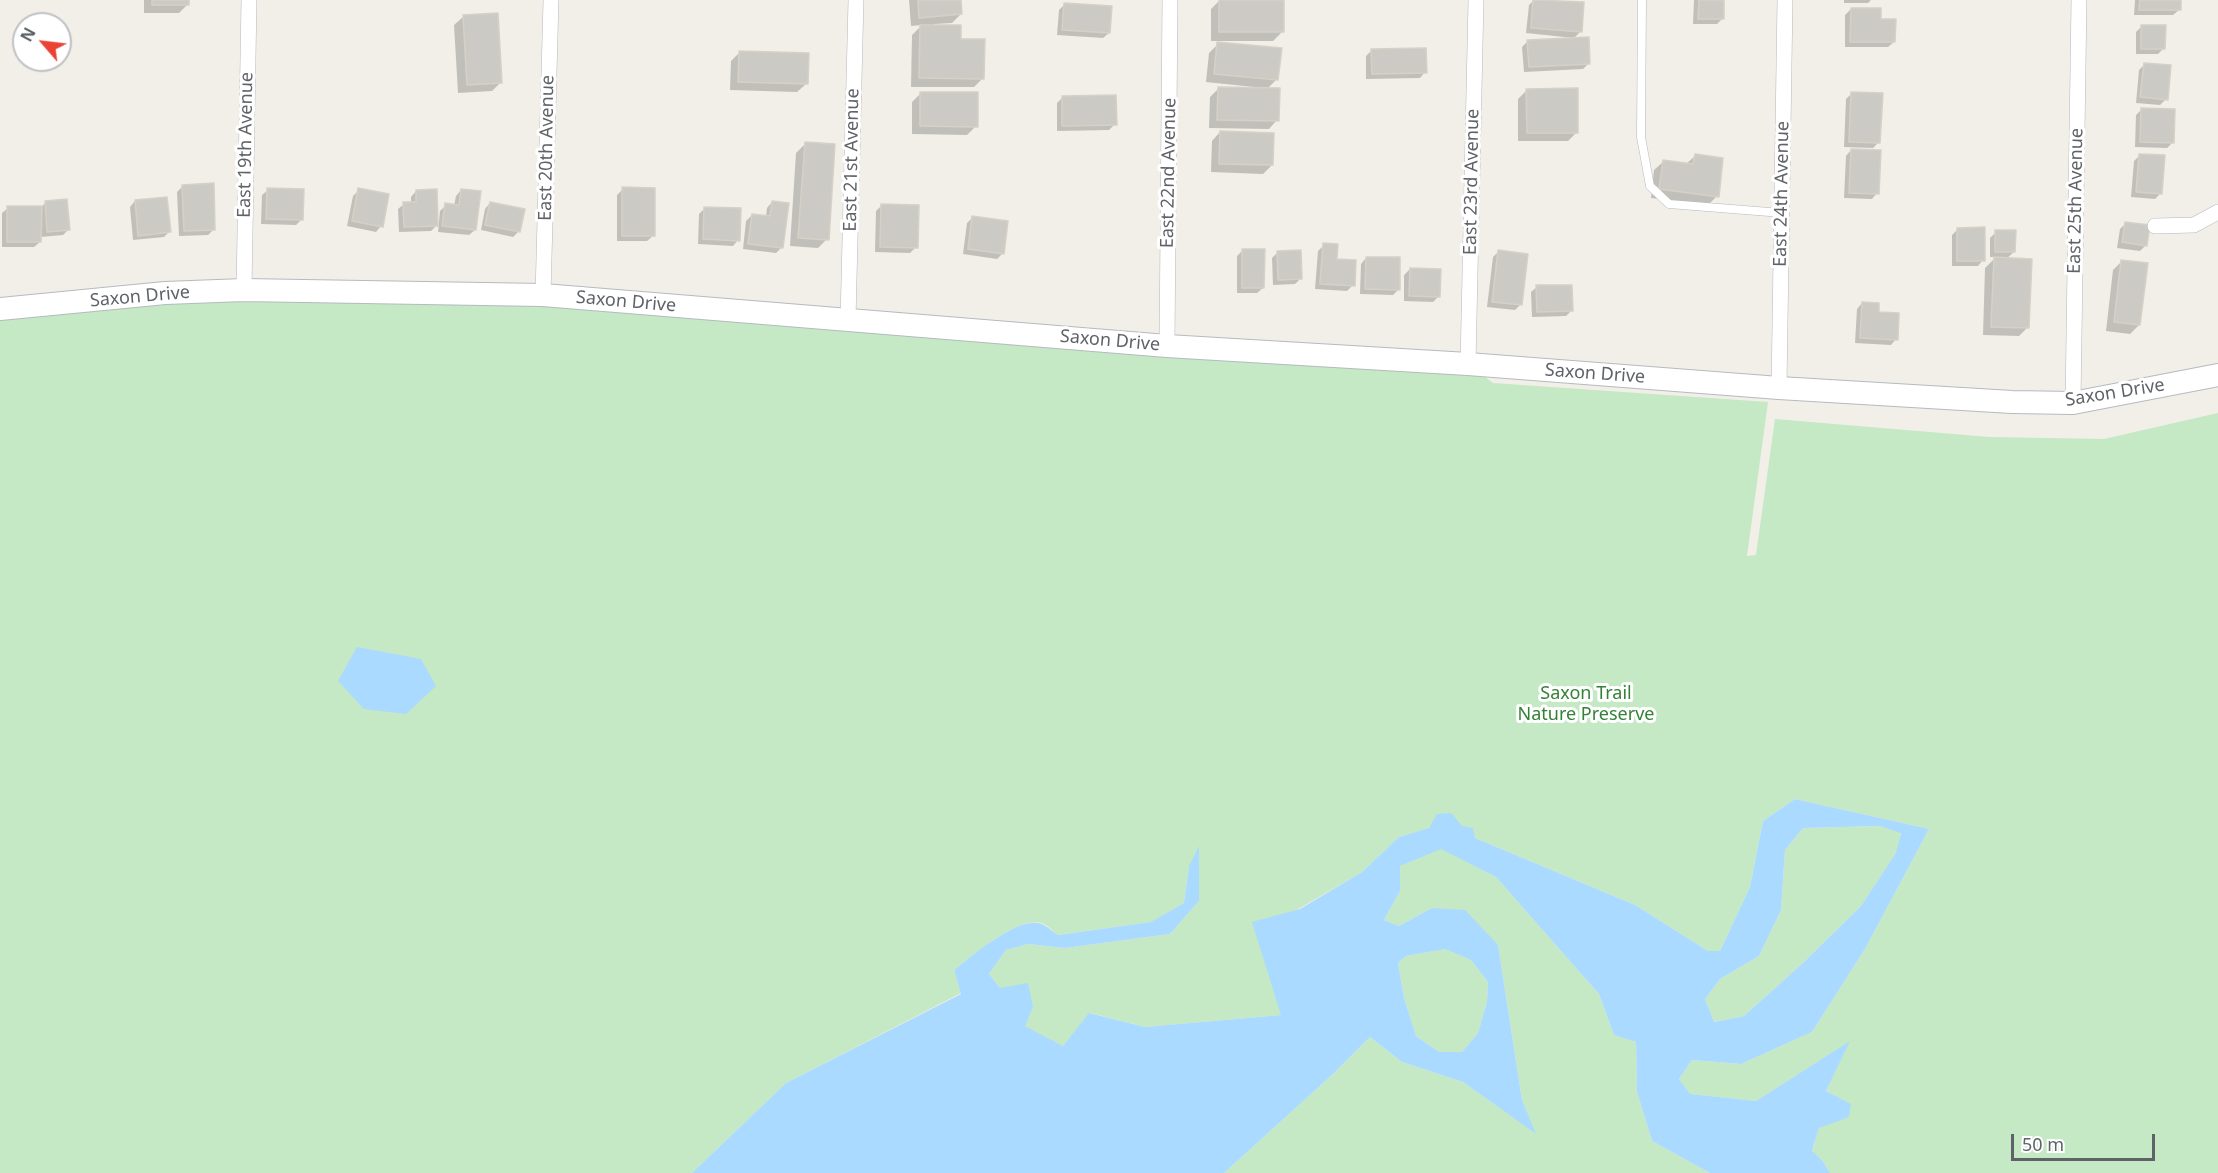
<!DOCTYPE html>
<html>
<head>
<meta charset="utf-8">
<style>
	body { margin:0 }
	#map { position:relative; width:2218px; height:1173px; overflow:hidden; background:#f1efe8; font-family:"Noto Sans",sans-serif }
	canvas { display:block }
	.north { position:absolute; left:12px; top:12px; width:60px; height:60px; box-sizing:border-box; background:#fff; border:2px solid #bfc1c3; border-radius:50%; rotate:298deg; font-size:16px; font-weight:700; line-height:24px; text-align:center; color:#5f6368 }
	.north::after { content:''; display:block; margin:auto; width:21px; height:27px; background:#ea4335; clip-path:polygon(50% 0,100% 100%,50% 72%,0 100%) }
	.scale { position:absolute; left:2011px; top:1134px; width:144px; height:27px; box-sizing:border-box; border:3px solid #5f6368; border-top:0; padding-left:8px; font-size:18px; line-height:21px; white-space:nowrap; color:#5f6368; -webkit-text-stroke:4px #fff; paint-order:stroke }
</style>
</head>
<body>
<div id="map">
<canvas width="2218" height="1173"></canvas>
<div class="north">N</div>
<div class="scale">50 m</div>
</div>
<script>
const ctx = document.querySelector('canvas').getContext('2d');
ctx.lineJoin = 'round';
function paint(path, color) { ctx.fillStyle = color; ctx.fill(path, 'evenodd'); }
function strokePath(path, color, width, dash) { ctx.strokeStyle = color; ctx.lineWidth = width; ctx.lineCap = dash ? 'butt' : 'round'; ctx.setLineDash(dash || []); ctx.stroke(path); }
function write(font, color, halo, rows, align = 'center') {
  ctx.font = font + ' "Noto Sans",sans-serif'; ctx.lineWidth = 6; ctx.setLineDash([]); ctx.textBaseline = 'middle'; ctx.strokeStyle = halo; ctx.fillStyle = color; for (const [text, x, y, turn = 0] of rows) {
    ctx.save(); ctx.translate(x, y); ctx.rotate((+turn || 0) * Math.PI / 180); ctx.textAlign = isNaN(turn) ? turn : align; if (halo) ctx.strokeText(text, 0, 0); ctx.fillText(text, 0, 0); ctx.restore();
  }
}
const green = new Path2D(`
	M165,293L543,295L1468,364L1493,383L1768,402L1747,556L1756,555L1775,419L1989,437L2104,439L2218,413V1173H1830L1822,1160L1812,1152L1819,1128L1850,1104L1826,1091L1849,1042L1756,1101L1689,1094L1679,1079L1692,1060L1741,1064L1812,1032L1865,949L1929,829L1795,799L1763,821L1750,887L1720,951H1708L1635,905L1475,838L1430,828L1399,837L1362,872L1293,912L1281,1015L1145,1027L1090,1013L1063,1046L1024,1026L1033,1007L1000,988L989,974L1006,950L1028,944L1065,948L1170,934L1199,901L1189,866L1184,903L1152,922L1057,935C1053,931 1047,925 1042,923C1017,916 973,955 954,970L961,993L786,1083L692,1173H0V309Z
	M1880,826L1901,832L1897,852L1861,906L1804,962L1744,1016L1714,1022L1705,999L1720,979L1759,956L1781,910L1785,850L1803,828Z
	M1441,848L1496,877L1599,994L1614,1035L1636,1042L1637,1092L1652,1141L1710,1173H1224L1333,1074L1370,1037L1402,1062L1463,1082L1535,1133L1522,1100L1498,945L1432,908L1399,926L1384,920L1400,891V866Z
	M1445,949L1471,960L1488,982L1487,1002L1478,1033L1462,1052H1439L1416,1036L1404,998L1398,963L1406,956Z`);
const water = new Path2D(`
	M357,647L421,659L436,686L406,714L364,709L338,681Z
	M1795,799L1929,829L1865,949L1812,1032L1741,1064L1692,1060L1679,1079L1690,1094L1756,1101L1850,1041L1826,1091L1851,1104L1849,1117L1819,1128L1812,1151L1822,1160L1830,1173H1710L1652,1141L1637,1092L1636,1042L1614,1035L1599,994L1496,877L1441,849L1400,866V891L1384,920L1399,926L1432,908L1465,910L1498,945L1522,1100L1536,1134L1463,1082L1402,1062L1370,1037L1333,1074L1224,1173H692L786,1083L961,994L954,970C972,956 1018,915 1042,924C1047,926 1053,932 1058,935L1151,922L1184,903L1189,866L1199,846V901L1170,934L1065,948L1028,944L1006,950L989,974L1000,988L1028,983L1033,1007L1025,1026L1063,1046L1089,1013L1145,1027L1281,1015L1252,922L1300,909L1362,872L1399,837L1429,828L1437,814L1451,813L1462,826L1473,828L1475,838L1635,905L1708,951H1720L1750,887L1763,821ZM1880,826L1901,833L1896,853L1861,906L1804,962L1744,1016L1714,1022L1705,999L1720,979L1759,956L1781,910L1785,850L1803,828ZM1445,949L1471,960L1488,982L1487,1002L1478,1033L1462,1052H1439L1416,1036L1404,998L1398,963L1406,956Z`);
const shadow = new Path2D(`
	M144,0H188V4L179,13H144Z
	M909,0H960L961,14L952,23L934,24V26L959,41L983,78L974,87H911L912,35L922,25L911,26Z
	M1220,0H1273L1282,32L1273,41H1211V9Z
	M1534,0L1583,4L1580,32L1574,38L1526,33L1529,5Z
	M1694,0H1723L1722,19L1717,24H1693Z
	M1844,0H1871L1868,3H1844Z
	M2135,0H2179V10L2173,15H2134Z
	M1064,5L1109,33L1103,38L1057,35L1059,10Z
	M1851,9L1880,20L1894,42L1888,47H1845V15Z
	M463,17L501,82L492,91L458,93L454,25Z
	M2142,26L2164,48L2158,54H2136V32Z
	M1528,41L1589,63L1583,69L1524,72L1522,47Z
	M1218,44L1277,79L1267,89L1277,120L1269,129L1209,128L1210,97L1219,88L1254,89V87L1206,82L1209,53Z
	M1372,50L1425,72L1420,78L1366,79V56Z
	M740,52L806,84L797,92L730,90L731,61Z
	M2145,64L2166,99L2160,105L2136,103L2139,70Z
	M1527,90L1577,132L1568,141H1518V99Z
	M921,93L976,126L967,135L912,134V102Z
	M1852,93L1879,142L1873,148L1844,147L1846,99Z
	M1063,97L1115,124L1109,130L1057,131V103Z
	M2141,110L2173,142L2167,148L2135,147L2136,115Z
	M1220,132L1272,165L1263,174L1211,172L1212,141Z
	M805,144L827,239L818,248L790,246L796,153Z
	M1851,150L1877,193L1872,199L1844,198L1846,156Z
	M2140,155L2161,193L2155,199L2131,197L2134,161Z
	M1695,156L1717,196L1708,205L1651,198L1654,170L1663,162L1686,164Z
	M183,186L214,229L208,235L179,236L177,192Z
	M623,189L653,236L647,241H617V195Z
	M268,190L302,219L296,225L261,224L262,195Z
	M359,190L381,226L376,232L347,226L353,196Z
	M461,190L475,230L469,235L438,232L440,211L446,205L454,206L456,196Z
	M416,191L437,225L431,231L399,232L398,209L404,204L411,203V197Z
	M135,201L169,232L164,237L133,240L130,207Z
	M772,202L782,247L776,253L743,249L746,221L752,215L766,217L767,208Z
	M45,203L68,230L63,235L40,237V242L34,247H2V213L8,208H41Z
	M490,203L519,231L513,237L481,230L485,209Z
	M882,205L916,247L910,253L875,252L876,211Z
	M705,208L738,240L733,246L698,244L699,214Z
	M973,217L1003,253L997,259L963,254L967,223Z
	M2126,223L2146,245L2140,251L2117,248L2120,229Z
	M1958,229L1983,260L1978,266H1952V235Z
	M1996,232L2014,252L2006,259L2028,327L2019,336L1983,335L1985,268L1996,257H1990V238Z
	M1324,245L1353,285L1347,291L1315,289L1318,251Z
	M1243,250L1263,288L1257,293H1237V256Z
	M1499,251L1520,305L1515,310L1487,307L1493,257Z
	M1278,252L1300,279L1295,284L1273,285L1272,258Z
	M1366,258L1399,289L1393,295L1360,294L1361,264Z
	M2122,261L2139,325L2130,334L2106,331L2113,270Z
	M1410,269L1439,296L1433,302L1404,301V275Z
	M1537,287L1571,311L1566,316L1532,317L1531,292Z
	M1862,303L1896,339L1891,345L1855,343L1857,309Z`);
const building = new Path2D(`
	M152,0H189V5H152Z
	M918,0H961L962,14L919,18Z
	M1219,0H1284V32H1219Z
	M1533,0L1584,2L1582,32L1531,28Z
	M1699,0H1724V19H1698Z
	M2140,0H2181V10H2139Z
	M1064,3L1112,6L1110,33L1062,30Z
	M1851,8H1881V19H1896L1895,42H1850Z
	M498,13L502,83L467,85L463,15Z
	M920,25H961V39H985L984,79L919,78Z
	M2141,25H2166L2165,49H2141Z
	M1589,37L1590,64L1529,67L1527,40Z
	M1217,42L1282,48L1278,80L1214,74Z
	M1426,48L1427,73L1372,74L1371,49Z
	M739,51L809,53L808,84L738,82Z
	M2144,63L2171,65L2168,100L2140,97Z
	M1218,87L1280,88L1279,121L1217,120Z
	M1578,88V133H1527L1526,89Z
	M920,92H978V127L920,126Z
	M1851,92L1883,93L1880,143L1849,142Z
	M1116,95L1117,125L1062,126V96Z
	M2141,108L2175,109L2174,143L2140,142Z
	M1220,131L1274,133L1273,165L1219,164Z
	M805,142L835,144L829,240L798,238Z
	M1851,149L1881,150L1879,194L1849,193Z
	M1695,154L1723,158L1719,197L1659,189L1663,160L1693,164Z
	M2139,154L2165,155L2162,194L2136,192Z
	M214,183L215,230L184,231L182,185Z
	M622,187L655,188V236H622Z
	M267,188L304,189L303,220L266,219Z
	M358,188L389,194L383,227L352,221Z
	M437,189L438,226L404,227L403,202H416V190Z
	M461,189L481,191L476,230L442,226L445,203L459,205Z
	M167,197L171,232L138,236L135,200Z
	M67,199L70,230L47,232L45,201Z
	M772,201L789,203L783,248L748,244L752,214L770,216Z
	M490,202L525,209L520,232L485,225Z
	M881,204L919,205L918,248L880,247Z
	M7,206H42L41,242H7Z
	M704,207L741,208L740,241L703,239Z
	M972,216L1008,221L1004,254L968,249Z
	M2125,222L2150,225L2147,246L2122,242Z
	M1985,227V261H1957V228Z
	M1995,230H2016L2015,252H1995Z
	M1323,243L1338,244L1337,259L1356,260L1355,286L1320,284Z
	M1242,249H1265L1264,288H1242Z
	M1301,250L1302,279L1278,280L1277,251Z
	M1498,250L1528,254L1522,305L1492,302Z
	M1366,257H1400V290L1365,289Z
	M1994,257L2032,259L2029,328L1991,327Z
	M2121,260L2148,263L2140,325L2114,322Z
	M1410,268L1441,269L1440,297L1409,296Z
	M1536,285H1572L1573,311L1537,312Z
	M1862,302L1879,303V312L1899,313L1898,340L1860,338Z`);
const lane = new Path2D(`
	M1642,0L1641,137L1650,186L1669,204L1782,213`);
const street = new Path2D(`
	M2155,226L2194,225L2218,212
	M244,290L249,0
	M543,295L551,0
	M848,320L856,0
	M1167,346L1170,0
	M1468,364L1476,0
	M1779,388L1785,0
	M2073,403L2079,0`);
const secondary = new Path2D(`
	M0,309L165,293L244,290L543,295L1167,346L1468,364L1779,388L2012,402L2073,403L2218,375`);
const streetNames = [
	["East 19th Avenue",246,145,-89],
	["East 20th Avenue",547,148,-89],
	["East 21st Avenue",852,160,-89],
	["East 22nd Avenue",1169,173,-89],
	["East 23rd Avenue",1472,182,-89],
	["East 24th Avenue",1782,194,-89],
	["East 25th Avenue",2076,201,-89],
	["Saxon Drive",140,297,-5],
	["Saxon Drive",626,302,5],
	["Saxon Drive",1110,341,5],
	["Saxon Drive",1595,374,4],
	["Saxon Drive",2115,393,-9]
];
const parkNames = [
	["Saxon Trail",1586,694],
	["Nature Preserve",1586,715]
];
paint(green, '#c5e8c5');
paint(water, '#aadaff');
paint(shadow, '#0003');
paint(building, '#cccac5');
strokePath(building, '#d6d1c6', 1.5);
strokePath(lane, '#b5b8bc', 9);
strokePath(street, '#b5b8bc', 16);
strokePath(secondary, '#b6babf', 24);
strokePath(lane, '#fff', 8);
strokePath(street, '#fff', 15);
strokePath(secondary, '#fff', 22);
write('18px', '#5f6368', '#fff', streetNames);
write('18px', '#348238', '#fff', parkNames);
</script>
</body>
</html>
